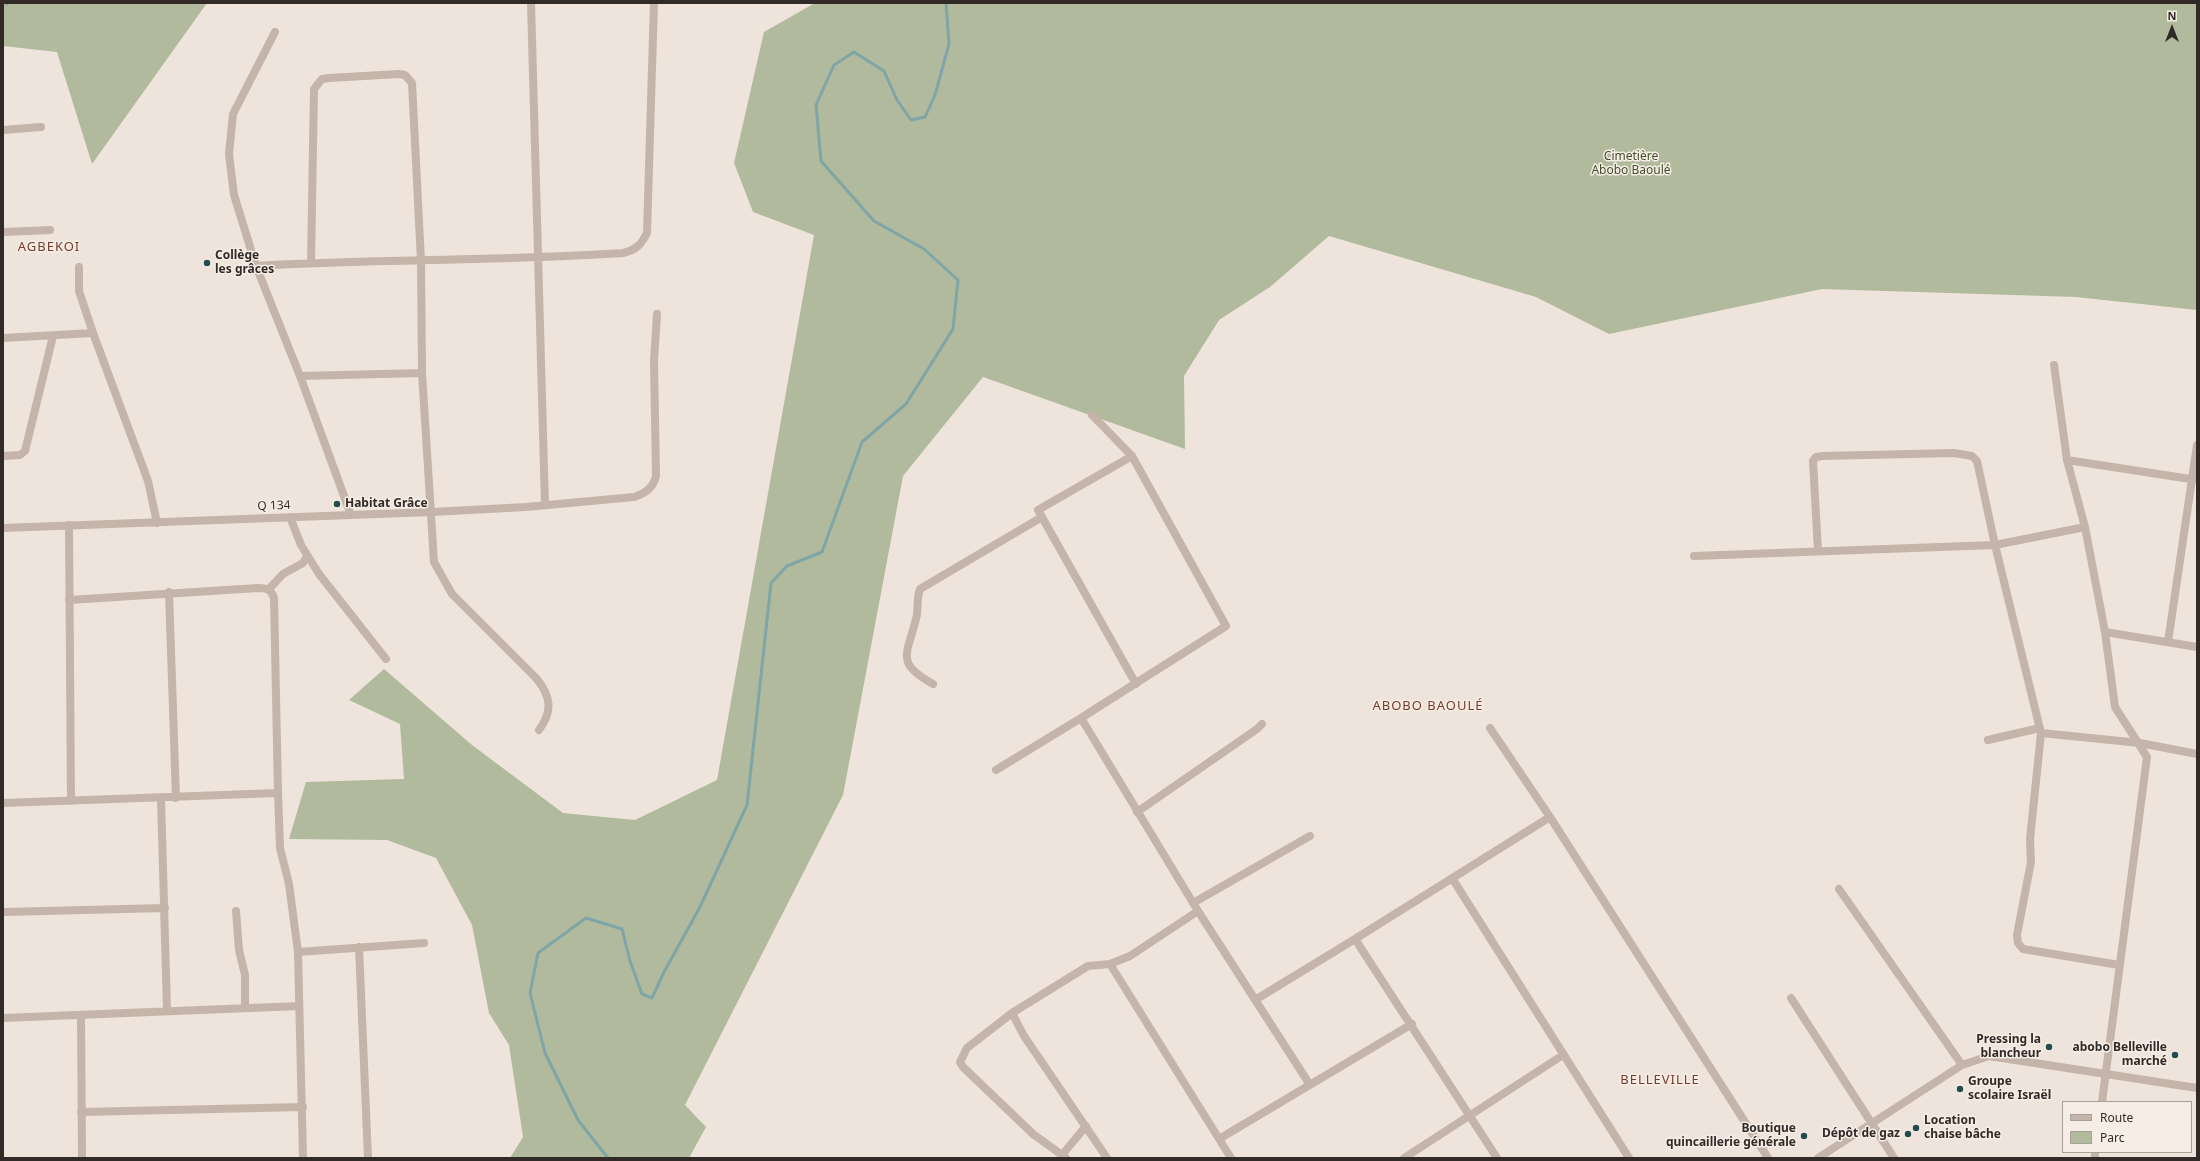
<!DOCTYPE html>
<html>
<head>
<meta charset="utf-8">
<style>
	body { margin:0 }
	#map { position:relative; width:2200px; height:1161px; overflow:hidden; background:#eee4db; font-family:"Noto Sans",sans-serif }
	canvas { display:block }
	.frame { position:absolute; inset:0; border:4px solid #322a27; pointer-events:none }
	.legend { position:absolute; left:2062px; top:1101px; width:130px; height:52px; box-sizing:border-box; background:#f6eee6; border:1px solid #a8a09a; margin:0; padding:5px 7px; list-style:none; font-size:12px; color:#322a27 }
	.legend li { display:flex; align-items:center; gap:8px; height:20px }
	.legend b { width:20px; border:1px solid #a8a09a }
	.north { position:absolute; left:2152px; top:8px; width:40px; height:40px; -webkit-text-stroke:3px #f6eee6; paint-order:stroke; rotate:0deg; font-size:11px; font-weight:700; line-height:16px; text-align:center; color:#322a27 }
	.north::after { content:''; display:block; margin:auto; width:14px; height:18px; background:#322a27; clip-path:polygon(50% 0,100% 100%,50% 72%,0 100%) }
</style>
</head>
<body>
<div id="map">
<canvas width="2200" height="1161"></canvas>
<div class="frame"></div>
<ul class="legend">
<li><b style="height:5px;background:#c4b4a9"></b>Route</li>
<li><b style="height:11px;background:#b1ba9d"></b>Parc</li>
</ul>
<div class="north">N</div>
</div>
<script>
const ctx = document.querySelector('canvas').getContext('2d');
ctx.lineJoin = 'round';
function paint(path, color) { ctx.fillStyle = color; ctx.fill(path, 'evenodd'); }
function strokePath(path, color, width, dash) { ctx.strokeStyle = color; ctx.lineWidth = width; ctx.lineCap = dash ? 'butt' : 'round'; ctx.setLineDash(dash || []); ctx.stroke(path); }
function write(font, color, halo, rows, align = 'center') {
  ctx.font = font + ' "Noto Sans",sans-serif'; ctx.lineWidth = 3; ctx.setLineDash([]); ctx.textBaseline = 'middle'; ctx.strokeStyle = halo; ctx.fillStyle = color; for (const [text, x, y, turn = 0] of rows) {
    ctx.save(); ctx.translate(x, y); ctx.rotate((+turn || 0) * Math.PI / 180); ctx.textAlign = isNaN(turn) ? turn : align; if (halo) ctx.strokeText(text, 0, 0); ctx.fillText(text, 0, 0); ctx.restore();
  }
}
const green = new Path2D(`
	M3,3H207L92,164L57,52L3,46Z
	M815,3H2197V310L2076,297L1822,289L1609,334L1536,297L1329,236L1270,287L1219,320L1184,376L1185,449L983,377L903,476L843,795L685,1105L706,1127L689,1158H510L523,1137L509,1045L489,1013L472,925L436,858L387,840L289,839L306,782L404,779L400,724L349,700L384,669L472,745L563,813L635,820L717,780L814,235L753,212L734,163L764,32Z`);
const stream = new Path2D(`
	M7,4L8,3
	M608,1158L578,1120L545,1053L530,993L538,953L586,918L622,929L630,961L642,994L652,998L664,972L700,907L747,805L771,583L787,566L822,552L862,442L906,404L953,329L958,280L924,249L874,221L821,161L816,105L834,65L854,52L884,71L897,100L911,120L925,117L935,95L949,44L946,3`);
const minor = new Path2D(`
	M531,3L545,505
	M275,32L233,114L229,154L234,195L256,266L300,376L351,515
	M3,130L41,127
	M3,232L50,230
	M311,263L314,89L322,79L329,78L399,74L405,75L412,83L421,261L422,373L434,562L452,594L537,679C551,697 553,711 539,730
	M256,266C378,259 501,261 623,253C636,250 641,245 647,233L654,3
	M79,267V291L93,333
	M3,338L93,333L148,481L157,523
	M2054,365L2067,460L2085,527L2105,632L2115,707L2147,757L2102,1102
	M300,376L422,373
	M1092,415L1132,456L1226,626L1081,718L1198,911L1310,1085
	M3,456L20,455L25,451L53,336
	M1132,456L1038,510L1136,684
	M2067,460L2197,480
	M290,517L301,545L319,574L386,659
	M69,525L71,801
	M2085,527L1995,545L2041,733L2030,839L2031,862L2017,935L2018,943L2023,949L2119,965
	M3,528L432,512L526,507L634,497C646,493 653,488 656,476L654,361L657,314
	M1694,556L1995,545L1977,461L1972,456L1954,453L1822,456L1816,457L1813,461L1818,551
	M269,589L283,574L303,563L307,556
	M169,592L176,798
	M2105,632L2197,647
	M2168,642L2197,445
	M933,684C895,663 907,655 916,619C919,609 916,599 920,589L1042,517
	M1490,728L1550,817L1768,1158
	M2041,733L2140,743L2197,754
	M1988,740L2040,728
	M996,770L1081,718
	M278,793L280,848L289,884L298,952L303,1158
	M161,798L167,1010
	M3,803L278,793L274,598C271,589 267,588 258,588L69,600
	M1137,812L1257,729L1262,724
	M1452,878L1629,1158
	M1839,889L1962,1065
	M1193,903L1310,836
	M236,911L239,950L245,975V1007
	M3,912L165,908
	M1355,939L1497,1158
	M359,947L368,1158
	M298,952L424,943
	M1110,964L1231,1158
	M1791,998L1894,1158
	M1255,1000L1355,939L1550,817
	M1012,1013L1024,1036L1107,1158
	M81,1015L82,1158
	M3,1018L299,1006
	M81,1112L303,1107
	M1219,1139L1412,1024
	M1062,1155L1086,1126
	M1066,1158L1033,1134L963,1067L960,1062L967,1048L1012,1013L1088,966L1110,964L1130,956L1198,911
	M1404,1158L1563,1055
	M1818,1158L1962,1065L1989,1056L2197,1088
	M2095,1158V1152`);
const markers = [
	[207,263,4,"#234c4e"],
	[337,504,4,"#234c4e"],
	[2049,1047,4,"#234c4e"],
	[2175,1055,4,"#234c4e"],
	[1960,1089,4,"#234c4e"],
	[1916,1128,4,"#234c4e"],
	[1908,1134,4,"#234c4e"],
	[1804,1136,4,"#234c4e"]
];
const parkNames = [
	["Cimetière",1631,157],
	["Abobo Baoulé",1631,171]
];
const poiNames = [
	["Collège",215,256],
	["les grâces",215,270],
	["Habitat Grâce",345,504],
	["Pressing la",2041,1040,"right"],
	["blancheur",2041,1054,"right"],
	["abobo Belleville",2167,1048,"right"],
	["marché",2167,1062,"right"],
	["Groupe",1968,1082],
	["scolaire Israël",1968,1096],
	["Location",1924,1121],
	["chaise bâche",1924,1135],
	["Boutique",1796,1129,"right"],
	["quincaillerie générale",1796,1143,"right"],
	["Dépôt de gaz",1900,1134,"right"]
];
const streetNames = [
	["Q 134",274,506,-2]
];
const neighbourhoodNames = [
	["AGBEKOI",49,247],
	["ABOBO BAOULÉ",1428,706],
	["BELLEVILLE",1660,1080]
];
paint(green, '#b1ba9d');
strokePath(stream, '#7ea6a7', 3);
strokePath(minor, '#c4b4a9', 8);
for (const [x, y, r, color] of markers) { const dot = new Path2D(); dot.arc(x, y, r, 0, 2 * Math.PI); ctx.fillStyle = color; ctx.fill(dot); strokePath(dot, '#f6eee6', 1.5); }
write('12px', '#434d2f', '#f6eee6', parkNames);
write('bold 12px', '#322a27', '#f6eee6', poiNames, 'left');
write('12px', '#322a27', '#f6eee6', streetNames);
ctx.letterSpacing = '1px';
write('13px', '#763b2b', '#f6eee6', neighbourhoodNames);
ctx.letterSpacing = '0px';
</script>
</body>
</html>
